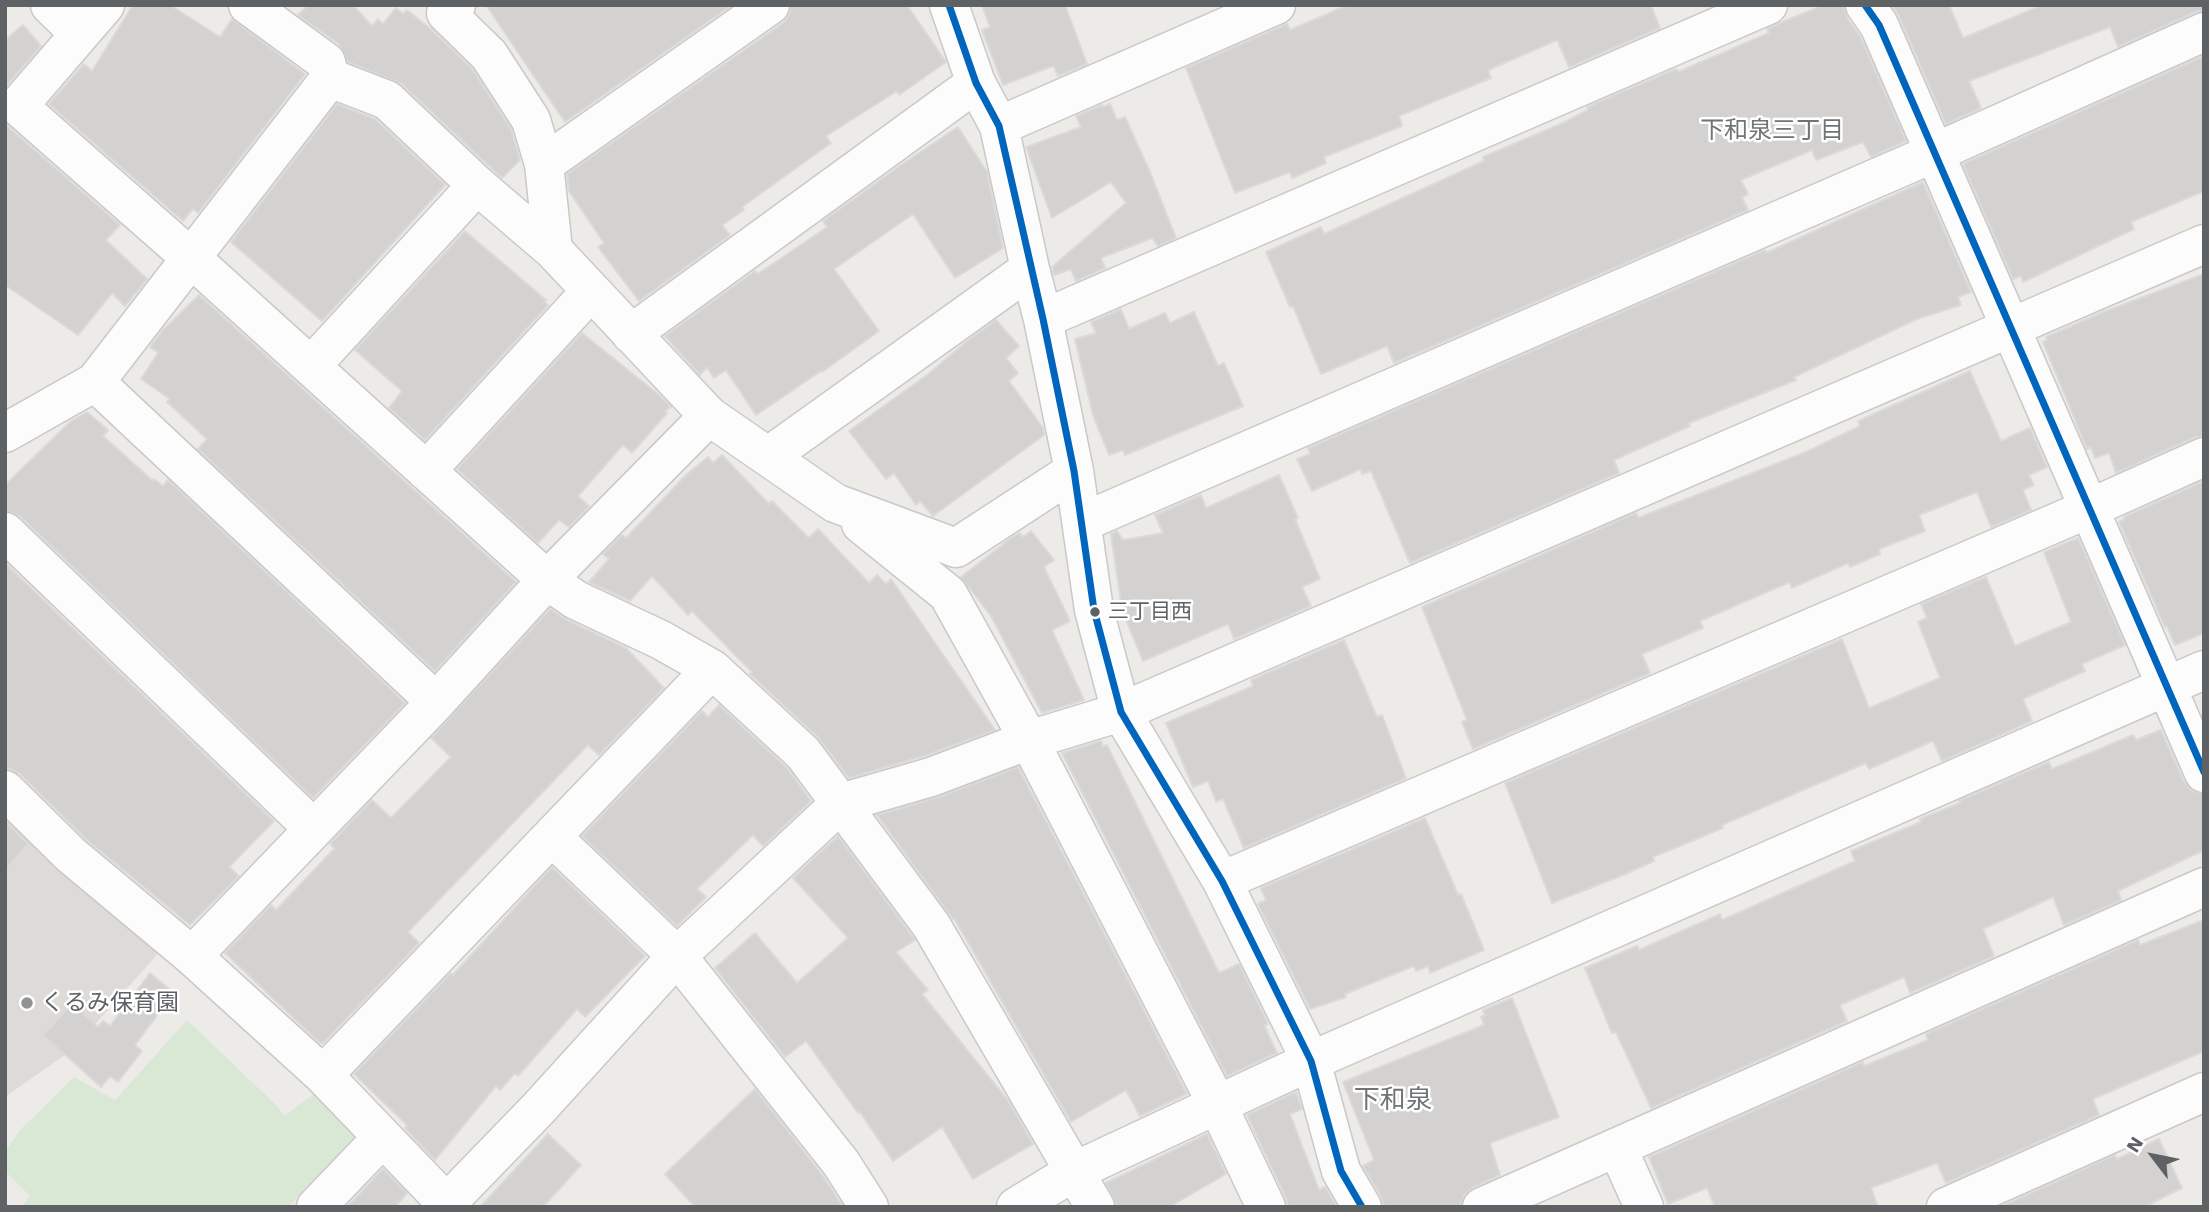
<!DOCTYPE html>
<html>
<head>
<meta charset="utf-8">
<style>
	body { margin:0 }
	#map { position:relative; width:2209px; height:1212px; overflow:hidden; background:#edebe8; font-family:"Work Sans",sans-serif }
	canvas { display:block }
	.frame { position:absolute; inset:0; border:7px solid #5e6265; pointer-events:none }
	.north { position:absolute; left:2118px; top:1121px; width:70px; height:70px; -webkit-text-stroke:5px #fff; paint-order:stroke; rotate:302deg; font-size:19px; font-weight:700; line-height:28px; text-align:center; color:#5e6265 }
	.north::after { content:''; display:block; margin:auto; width:24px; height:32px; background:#5e6265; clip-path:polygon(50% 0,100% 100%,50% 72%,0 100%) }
</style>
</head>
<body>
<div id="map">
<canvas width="2209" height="1212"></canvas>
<div class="frame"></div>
<div class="north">N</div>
</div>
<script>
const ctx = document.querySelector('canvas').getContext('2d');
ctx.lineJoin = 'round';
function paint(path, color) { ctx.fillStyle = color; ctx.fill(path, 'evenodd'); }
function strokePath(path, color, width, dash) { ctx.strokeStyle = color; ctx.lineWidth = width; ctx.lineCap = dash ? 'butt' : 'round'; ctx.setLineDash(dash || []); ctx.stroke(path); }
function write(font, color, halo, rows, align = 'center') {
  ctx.font = font + ' "Work Sans","Noto Sans JP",sans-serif'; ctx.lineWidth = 5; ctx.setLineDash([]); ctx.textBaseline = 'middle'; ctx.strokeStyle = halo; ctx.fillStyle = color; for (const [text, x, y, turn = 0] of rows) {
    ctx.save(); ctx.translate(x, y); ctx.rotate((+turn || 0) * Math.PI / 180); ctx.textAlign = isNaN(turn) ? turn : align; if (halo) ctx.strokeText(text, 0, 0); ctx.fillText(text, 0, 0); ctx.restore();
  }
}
const education = new Path2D(`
	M5,812L163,948L72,1050L5,1097Z`);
const green = new Path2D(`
	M187,1020L277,1106L284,1116L318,1091L368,1138L306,1188L288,1207H22L30,1196L5,1171V1151L22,1128L74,1077L115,1100Z`);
const building = new Path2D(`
	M133,5H170L220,37L232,19L305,74L198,213L193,209L183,221L49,104L84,64L92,71Z
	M308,5H353L372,26L378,19L383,24L396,8L403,14L407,10L432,30L472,69L511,129L520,160L502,178L402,84L348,62L339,44L298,15Z
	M486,5H732L565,122Z
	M791,5H907L946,62L899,95L897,91L826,136L831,143L742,207L744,210L722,225L730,235L639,301L598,247L604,243L569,191L567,174L783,23L789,15Z
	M982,5H1065L1087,64L1058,76L1054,67H1050L1003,85L982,30L990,27Z
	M1348,5H1651L1660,28L1569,67L1557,40L1488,70L1491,78L1399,116L1402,126L1324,157L1326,163L1292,178L1290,172L1235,193L1186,68L1287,24L1290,30Z
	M1824,5H1843L1847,18L1860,36L1906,141L1871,157L1863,142L1816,160L1812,150L1741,180L1748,194L1742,197L1748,210L1394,363L1387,346L1321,374L1293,306L1290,307L1266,252L1321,227L1324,234L1484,161L1483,157L1563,123L1588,110L1587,107L1676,69L1678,72L1769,33L1767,29L1780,23Z
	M1892,5H1949L1963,38L2043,5H2204V11L2195,12L2118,47L2110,27L1969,81L1981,108L1946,124L1899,16Z
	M23,25L41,46L5,87V40Z
	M2204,56V191L2131,222L2134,229L2023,282L2021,276L2013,279L1963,164Z
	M337,104L375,119L445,185L322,321L231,242Z
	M1110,104L1117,120L1125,117L1150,172L1176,238L1158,246L1152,238L1101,258L1105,268L1076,281L1071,269L1054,275L1052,267L1126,203L1111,182L1052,218L1026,147L1081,127L1076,116L1102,105L1103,107Z
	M5,124L120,225L106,240L147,279L125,306L112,293L78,335L5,285Z
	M958,127L987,172L1003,248L955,278L913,214L834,269L879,331L822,372L821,371L756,415L726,370L714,378L707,367L700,375L665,336L755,271L758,274L827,227L823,221L904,163Z
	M1923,182L1971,292L1958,297L1961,305L1917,319L1794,377L1796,380L1689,423L1690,426L1614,460L1619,473L1410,563L1371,471L1362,474L1361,469L1312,491L1297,459L1310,454L1308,448L1765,250L1766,253Z
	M465,231L546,300L544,302L548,305L425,440L389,408L402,391L355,350Z
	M2204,274V436L2195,437L2116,473L2109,453L2095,458L2091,447L2087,449L2043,342L2047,340L2046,337L2101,313Z
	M199,295L516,582L435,671L198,449L207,439L167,402L170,399L141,379L158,353L150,347L163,330Z
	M1121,309L1129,329L1165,313L1170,323L1194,312L1218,366L1224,363L1243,406L1125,455L1123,450L1109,455L1093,415L1075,339L1096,333L1091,322Z
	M996,320L1019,346L1006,358L1018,373L1009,381L1043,428L1044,435L933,516L920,501L916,505L894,473L886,479L849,431L927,375L966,342Z
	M582,333L659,395L671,407L665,411L667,413L632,453L623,445L578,496L589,506L569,527L559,520L538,543L457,469Z
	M1970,371L2001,441L2030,428L2047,467L2029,475L2034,485L2023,490L2031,510L1991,527L1977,492L1919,515L1925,531L1879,549L1880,554L1850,567L1848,563L1792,588L1790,582L1700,621L1703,628L1642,654L1650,673L1473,749L1462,722L1467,720L1422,607L1636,513L1638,518L1806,452L1860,426L1858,421Z
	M87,412L108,430L103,436L153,481L154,479L163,486L168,480L405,703L313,798L20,516L5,511V485L70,422Z
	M722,455L769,504L772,501L809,538L818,529L869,583L877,575L886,584L891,579L995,730L924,756L849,778L818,737L750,674L752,672L692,611L688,615L652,576L630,601L589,582L609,559L603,554L622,535L626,538L687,474L708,457L713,463Z
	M1279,475L1298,518L1295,519L1320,579L1302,587L1311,606L1234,639L1228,624L1143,661L1122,610L1111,534L1117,531L1123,540L1163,533L1155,515L1201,495L1206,508Z
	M2204,481V633L2175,645L2167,626L2165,627L2119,522L2125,519L2124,517Z
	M1031,531L1054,560L1044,567L1070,621L1052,630L1084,700L1042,713L991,616L961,577L1011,538L1020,533L1023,537Z
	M2078,538L2125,645L2082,664L2085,671L2023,699L2032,721L1942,761L1933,741L1869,769L1866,763L1722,825L1723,828L1653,857L1654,861L1623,875L1552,903L1505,783L1842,639L1869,708L1940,678L1918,622L1927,618L1921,604L1986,577L2015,646L2071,622L2044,552Z
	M5,563L274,821L229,867L239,876L190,925L86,839L20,774L11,769H5Z
	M550,609L567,620L626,648L664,688L599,755L588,745L408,932L419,943L323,1043H320L225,953L271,905L276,910L335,848L330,844L372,800L391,818L451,757L431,738Z
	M1344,640L1377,717L1382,715L1406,778L1244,848L1223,799L1216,802L1208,781L1193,787L1166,723L1253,686L1251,680Z
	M719,705L787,768L811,801L763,846L753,835L697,889L706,897L677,926L582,836L702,711L708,717Z
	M2161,730L2184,782L2192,791L2204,794V850L2118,891L2121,900L2064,925L2053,897L1983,929L1994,956L1910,993L1904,977L1840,1005L1847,1021L1651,1108L1616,1032L1612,1033L1585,968L1637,946L1639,950L1720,914L1722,920L1855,861L1851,851L1921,822L1920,819L1960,803L1959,801L2049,762L2052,769L2133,735L2136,740Z
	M1101,741L1103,747L1107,745L1219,973L1239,964L1268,1024L1264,1025L1277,1053L1227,1076L1062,753Z
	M1018,767L1187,1094L1140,1116L1126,1090L1071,1122L954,918L953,919L877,815L939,797Z
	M1425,818L1458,895L1461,894L1484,950L1430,973L1428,966L1416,971L1414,966L1345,994L1346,997L1310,1009L1258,904L1266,900L1261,888Z
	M5,821L28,844L5,871Z
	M838,836L915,940L896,952L928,990L922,994L1009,1102L1033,1144L973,1179L942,1127L893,1161L860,1112L858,1113L806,1041L785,1057L715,968L755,933L797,983L848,938L793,878Z
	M552,867L645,956L585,1017L577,1009L518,1076L515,1073L500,1090L496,1086L435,1160L405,1128L407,1125L354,1074L451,973L453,975Z
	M2204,920V1051L2093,1099L2099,1115L1946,1183L1937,1163L1871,1188L1878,1207H1715L1707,1188L1668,1204L1649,1157L1863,1062L1864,1066L1928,1040L1926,1034L2138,940L2140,945Z
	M150,973L174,993L135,1045L142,1051L118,1082L110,1076L101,1087L43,1035L73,1003L98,1027L103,1021L110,1026Z
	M1512,998L1559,1117L1490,1143L1500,1175L1473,1187L1464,1195L1460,1207H1384L1381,1196L1363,1166L1374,1160L1343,1082L1484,1025L1481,1017L1485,1015L1483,1010Z
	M755,1089L823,1176L843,1207H695L665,1174Z
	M1296,1092L1302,1109L1290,1114L1319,1190L1325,1187L1337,1207H1288L1286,1198L1247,1115Z
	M548,1134L581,1165L543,1207H480Z
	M1207,1134L1226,1174L1169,1207H1117L1106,1183Z
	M2159,1139L2182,1188L2144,1207H2000L2115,1155L2117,1159Z
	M383,1169L407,1193L395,1207H347Z`);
const street = new Path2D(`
	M50,5L80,34L18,106L191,258L547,580L576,600L661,640L712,669L803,753L931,925L1095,1207
	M248,5L326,62L330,78
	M456,5L446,13L489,55L531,120L544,164L553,250
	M949,5L976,83L999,126L1030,269L1043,319L1074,471L1094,610L1121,712L1222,881L1311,1061L1341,1171L1362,1207
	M1865,5L1879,25L2204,773
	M80,34L105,5
	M999,126L1276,5
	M544,164L770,5
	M1043,319L1768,5
	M631,334L976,83
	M311,366L477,185
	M95,382L436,702
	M5,433L95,382L330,78L387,100L477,185L553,250L709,416L835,503L956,548L1074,471
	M769,456L1030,269
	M426,471L591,291
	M1083,522L1934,153L2204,32
	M861,524L948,594L1029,740L1217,1104L1266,1207
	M5,532L313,828
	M5,790L71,855L192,956L323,1075L450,1207
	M552,837L677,956L841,1163L869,1207
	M1222,881L2088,509L2204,457
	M192,956L436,702L547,580L709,416
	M323,1075L712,669
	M1617,1147L1644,1207
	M447,1203L538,1109L677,956L841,803L931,777L1029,740L1121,712L2204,244
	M316,1207L382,1138
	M1016,1207L1075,1171L1311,1061L2204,670
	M1482,1207L2204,887
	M1946,1207L2204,1092`);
const bus1 = new Path2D(`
	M949,5L976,83L999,126L1043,319L1074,471L1094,610L1121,712L1222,881L1311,1061L1341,1171L1362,1207
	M1865,5L1879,25L2204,772`);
const markers = [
	[1095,612,6,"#5e6265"],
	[27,1003,7,"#909293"]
];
const busNames = [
	["三丁目西",1108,612]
];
const poiNames = [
	["くるみ保育園",41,1003]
];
const neighbourhoodNames = [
	["下和泉三丁目",1772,131]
];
const quarterNames = [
	["下和泉",1393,1100]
];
paint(education, '#dddad7');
paint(green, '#d9e7d5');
paint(building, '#d4d2d1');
strokePath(building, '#dcdad8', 2);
strokePath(street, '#c9c9c8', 41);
strokePath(street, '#fcfcfc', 38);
strokePath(bus1, '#0065bd', 7);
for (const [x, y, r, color] of markers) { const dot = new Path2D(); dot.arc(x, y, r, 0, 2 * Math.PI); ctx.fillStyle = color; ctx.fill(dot); strokePath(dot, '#fff', 2.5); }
write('21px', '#5e6265', '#fff', busNames, 'left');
write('23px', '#5e6265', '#fff', poiNames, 'left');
write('24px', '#6f7477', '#fff', neighbourhoodNames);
write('26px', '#6f7477', '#fff', quarterNames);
</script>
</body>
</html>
